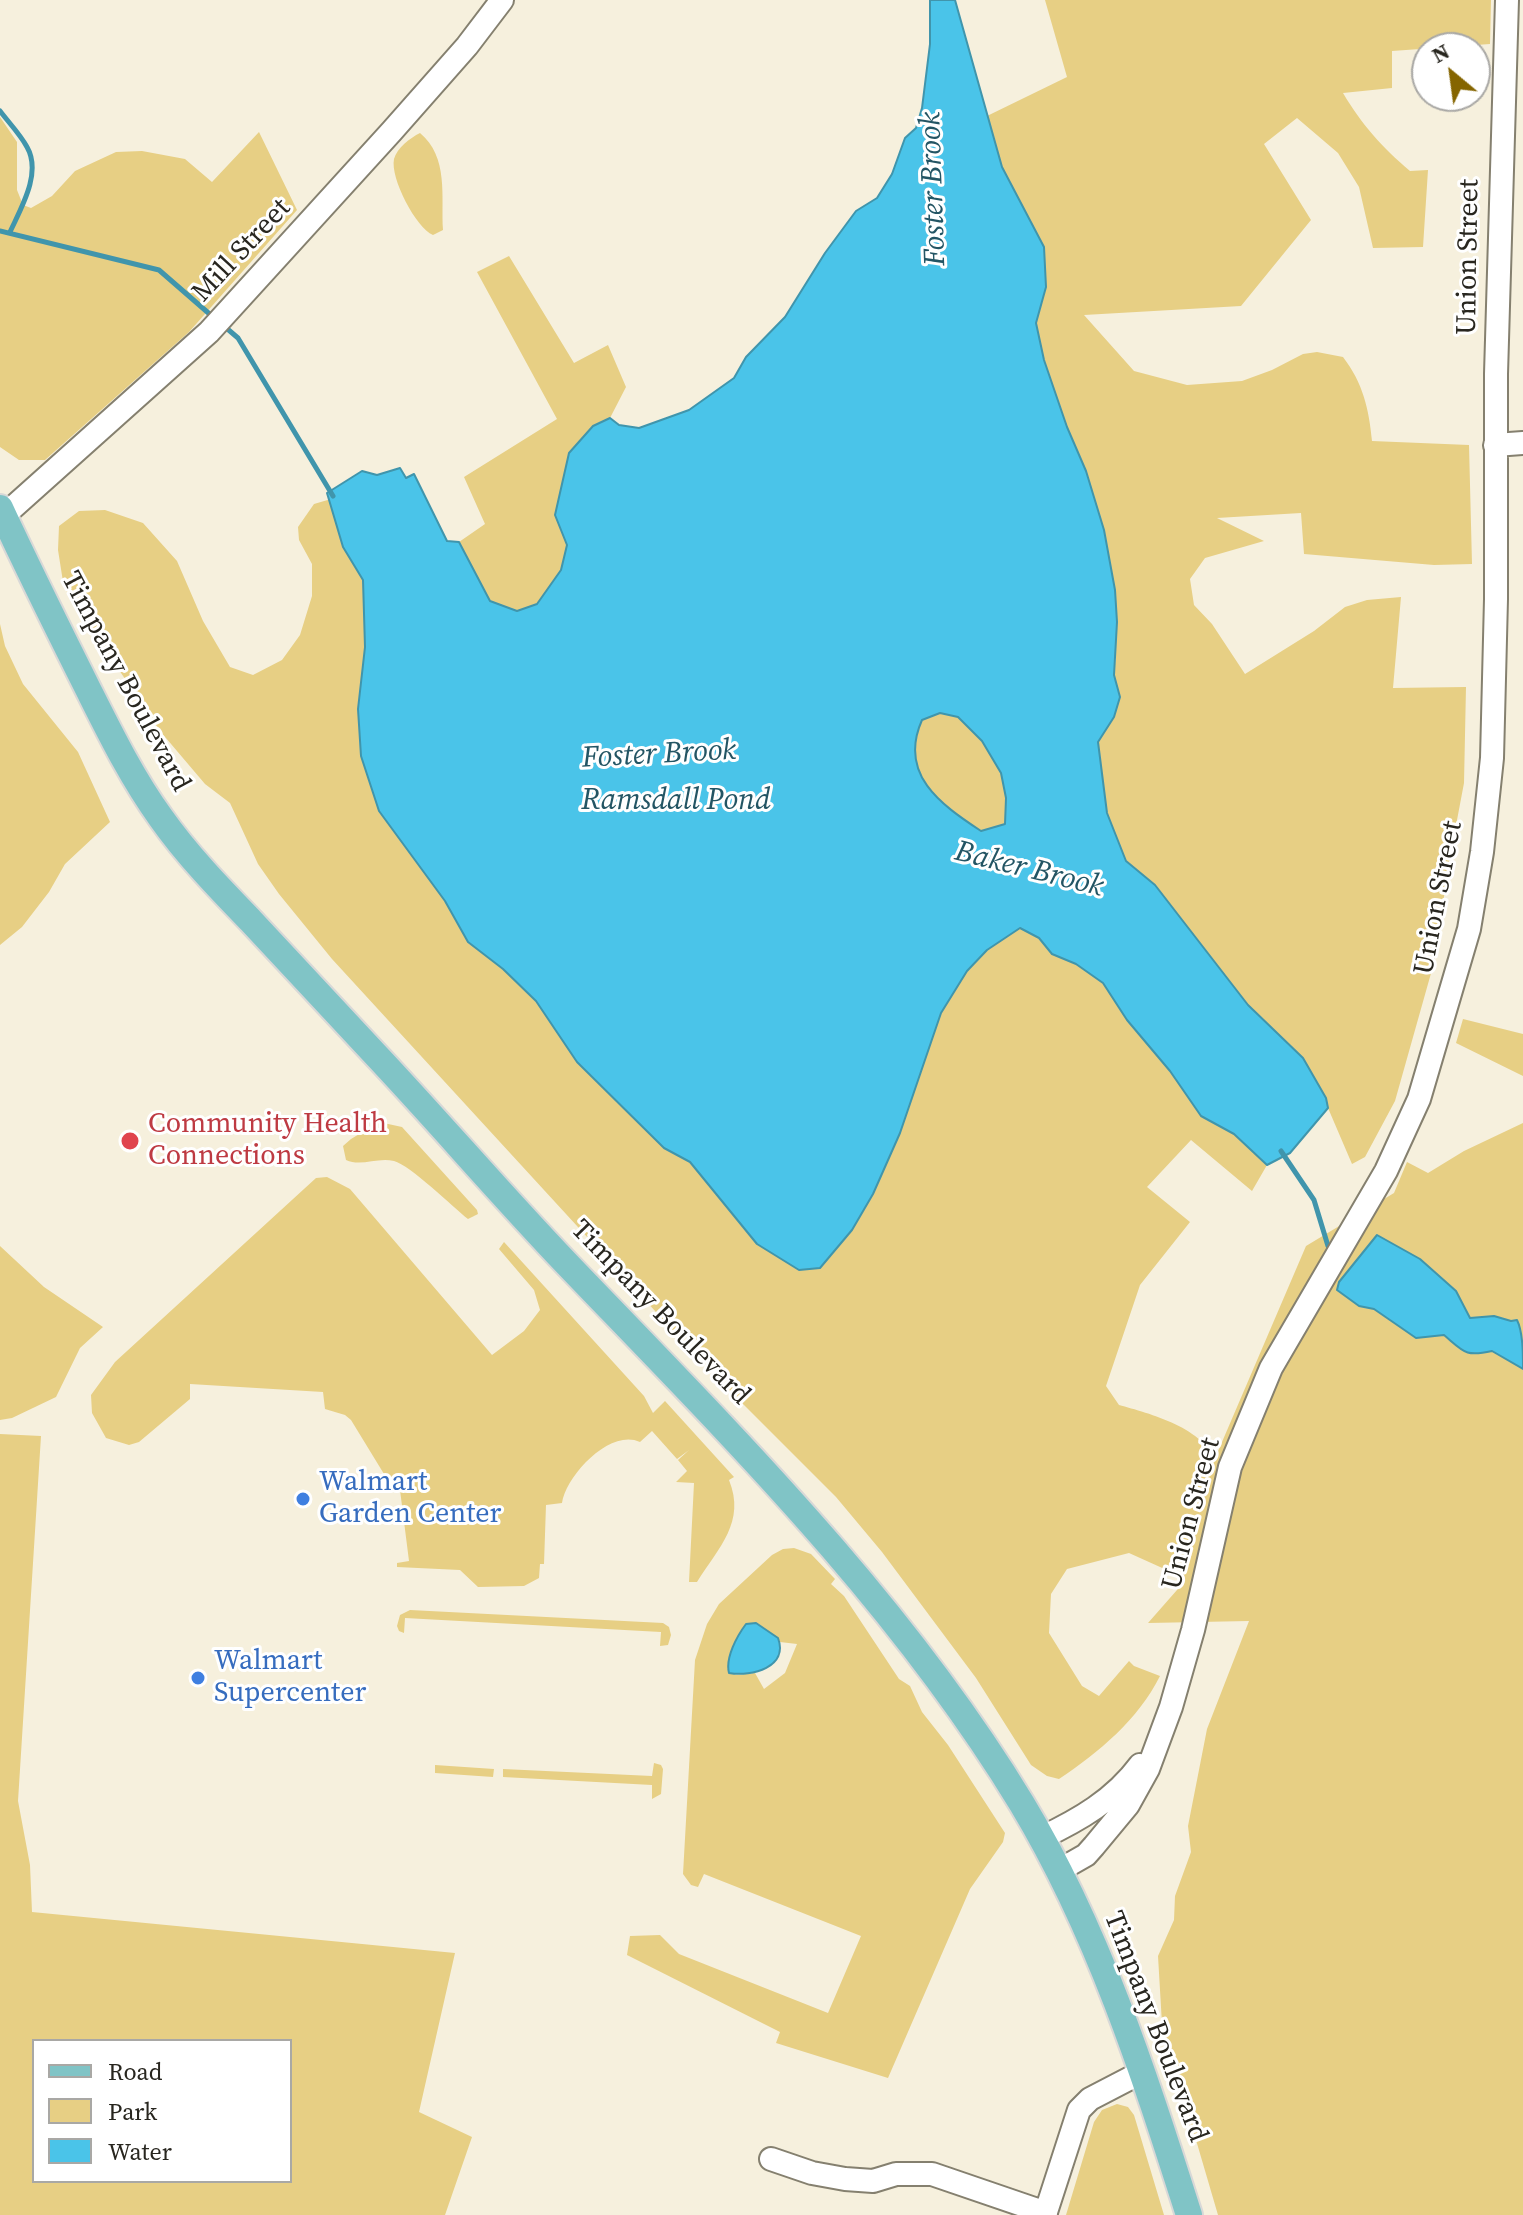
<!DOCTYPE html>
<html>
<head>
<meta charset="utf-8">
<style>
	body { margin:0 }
	#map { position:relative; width:1523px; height:2215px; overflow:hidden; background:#f6f0dd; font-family:"Source Serif 4",serif }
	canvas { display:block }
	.legend { position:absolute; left:32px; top:2039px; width:260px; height:144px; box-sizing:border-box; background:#fff; border:2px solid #a9a8a5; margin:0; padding:10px 14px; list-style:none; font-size:24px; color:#28261f }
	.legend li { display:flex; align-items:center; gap:16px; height:40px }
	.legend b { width:40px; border:2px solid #a9a8a5 }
	.north { position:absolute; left:1411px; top:32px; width:80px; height:80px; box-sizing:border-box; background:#fff; border:2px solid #a9a8a5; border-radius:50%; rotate:331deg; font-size:22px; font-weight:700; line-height:32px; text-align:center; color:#28261f }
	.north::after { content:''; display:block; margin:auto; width:28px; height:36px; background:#856500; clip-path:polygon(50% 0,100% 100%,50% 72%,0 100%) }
</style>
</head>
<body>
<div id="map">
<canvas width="1523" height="2215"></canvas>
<ul class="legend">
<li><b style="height:10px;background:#80c4c6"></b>Road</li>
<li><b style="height:22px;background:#e7cf84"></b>Park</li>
<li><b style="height:22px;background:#4ac4e9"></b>Water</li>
</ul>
<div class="north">N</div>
</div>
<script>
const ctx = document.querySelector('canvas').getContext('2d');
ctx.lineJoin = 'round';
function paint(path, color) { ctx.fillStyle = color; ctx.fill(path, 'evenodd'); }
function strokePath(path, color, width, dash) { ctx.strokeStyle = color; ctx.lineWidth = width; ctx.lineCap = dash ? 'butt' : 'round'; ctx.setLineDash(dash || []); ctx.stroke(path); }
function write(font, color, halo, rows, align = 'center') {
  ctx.font = font + ' "Source Serif 4",serif'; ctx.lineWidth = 6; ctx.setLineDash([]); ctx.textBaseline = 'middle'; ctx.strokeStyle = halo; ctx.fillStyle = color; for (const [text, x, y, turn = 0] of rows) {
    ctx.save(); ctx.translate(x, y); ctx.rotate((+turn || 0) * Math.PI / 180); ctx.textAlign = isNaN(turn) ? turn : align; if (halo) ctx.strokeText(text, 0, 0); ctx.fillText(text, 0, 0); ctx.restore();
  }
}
const green = new Path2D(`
	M1045,0H1491L1490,44L1392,51V88L1343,93C1362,125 1382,147 1410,171L1428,170L1423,247L1373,248L1359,187L1338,153L1297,118L1264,144L1311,220L1241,306L1084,315L1134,371L1187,385L1242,381L1272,370L1303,354L1317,352L1343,357C1363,383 1369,409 1372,441L1469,445L1472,564L1434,565L1304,554L1301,513L1217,518L1264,541L1205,558L1190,579L1194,605L1212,624L1245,674L1314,631L1345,607L1367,600L1401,597L1393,688L1466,687L1464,783L1447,873L1437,952L1395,1101L1365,1157L1352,1164L1328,1108L1326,1098L1303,1058L1248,1005L1155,885L1126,861L1107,813L1098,742L1114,717L1120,697L1114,675L1116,654L1115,590L1104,530L1086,471L1067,427L1044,360L1036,323L1039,308L1021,206L1002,167L987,116L1067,77Z
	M0,117L17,142V190L23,205L31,208L52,196L75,171L116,152L142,151L185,159L212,182L259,132L297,210L189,332L45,460H19L0,447Z
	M420,133C449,157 441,197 443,230L433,235C416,228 390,178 394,159C397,148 410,138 420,133Z
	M509,256L574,363L608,345L626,387L610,418L593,426L569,453L555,515L567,545L561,570L537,604L517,611L490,601L459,542L485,524L464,477L557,419L477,272Z
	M331,499L343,547L363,580L365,647L358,709L361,756L379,811L445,901L468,942L503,969L536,1001L577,1062L664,1148L690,1162L757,1244L900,1133L941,1013L967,971L987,950L1020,928L1039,938L1052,954L1076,964L1103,983L1127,1020L1170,1071L1201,1116L1234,1134L1267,1165L1252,1191L1191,1140L1147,1187L1190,1222L1140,1285L1106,1386L1119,1405C1148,1413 1209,1429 1213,1463L1306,1246L1394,1193L1407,1162L1428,1173L1464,1151L1523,1123V2215H1218L1162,2024L1158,1956L1174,1920L1175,1896L1191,1852L1188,1826L1207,1729L1249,1621L1148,1623L1177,1590L1180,1576L1129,1553L1067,1569L1051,1594L1049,1633L1082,1686L1099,1696L1129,1661L1134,1666L1160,1676C1138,1720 1099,1752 1059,1779L1047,1776L1031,1765L976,1678L882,1552L836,1497L711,1372L332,959L279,894L258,864L230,803L205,784L160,731L64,588L58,550L59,526L79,511L105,510L143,523L177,561L203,621L230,667L253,675L282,660L300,635L312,596V564L299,540L298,527L314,504Z
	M0,624L5,646L23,684L78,752L110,822L65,864L49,892L22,927L0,945Z
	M940,713L958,717L982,741L1001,773L1006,798L1005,824L981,831C940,804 898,775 922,720Z
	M1463,1019L1523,1034V1076L1456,1043Z
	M379,1122L402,1127L477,1210L478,1214L468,1219C453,1207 410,1165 394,1161C377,1157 361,1167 346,1160L343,1146L351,1139Z
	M327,1177L350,1189L492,1355L524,1331L540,1310L534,1290L499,1249L504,1242L644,1396L653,1413L665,1401L734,1477L729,1480C746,1522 719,1547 697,1582H689L694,1483L676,1482L687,1471L678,1460L689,1450L677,1459L652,1431L640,1442C610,1428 566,1476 562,1503L546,1505L544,1564H540L539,1578L524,1586L478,1587L460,1570L397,1567V1563L409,1561L399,1482L386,1483L384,1474L351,1420L345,1415L325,1409L323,1392L190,1384V1399L139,1442L129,1445L106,1438L92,1413L91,1395L115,1362L316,1178Z
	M0,1246L44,1287L103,1327L80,1348L56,1397L12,1418L0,1420Z
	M0,1434L41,1436L18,1801L30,1865L32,1912L455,1953L419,2112L472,2137L445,2215H0ZM290,2041V2181H34V2041Z
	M794,1548L811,1554L835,1579L831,1584L844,1596L899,1679L910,1686L922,1712L948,1745L1005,1833L1003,1842L970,1889L888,2078L776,2043L780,2032L627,1955L630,1936L660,1935L679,1954L828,2013L861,1936L704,1874L698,1887L691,1885L683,1874L695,1660L707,1624L719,1604L772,1555L783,1549ZM750,1623L778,1638L780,1642L797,1644L785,1673L764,1689L755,1673L736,1675L728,1671C727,1656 737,1631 750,1623Z
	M410,1610L663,1623L669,1627L671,1635L668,1645L660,1646L661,1632L405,1618L404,1633L399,1631L397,1626L400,1615Z
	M654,1763L661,1765L663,1769L661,1794L652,1799V1785L503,1777V1769L652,1776Z
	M435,1765L494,1769L493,1777L435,1773Z
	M1117,2104L1128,2107L1134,2115L1164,2215H1066L1094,2122L1102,2110Z`);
const water = new Path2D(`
	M930,0H955L1002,167L1044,247L1046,287L1036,323L1044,360L1067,427L1086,471L1104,530L1115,590L1117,622L1114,675L1120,697L1114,717L1098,742L1107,813L1126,861L1155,885L1248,1005L1303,1058L1326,1098L1328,1108L1290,1153L1267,1165L1234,1134L1201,1116L1170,1071L1127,1020L1103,983L1076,964L1052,954L1039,938L1020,928L987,950L967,971L941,1013L900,1133L873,1194L852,1230L820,1268L799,1270L757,1244L690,1162L664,1148L577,1062L536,1001L503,969L468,942L445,901L379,811L361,756L358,709L365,647L363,580L343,547L327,493L362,471L377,475L400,468L406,478L414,474L447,541L459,542L490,601L517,611L537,604L561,570L567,545L555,515L569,453L593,426L610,418L619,425L639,428L689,410L734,378L746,357L785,317L825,253L856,211L877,198L892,174L905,138L916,128L922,108L930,44ZM940,713L958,717L982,741L1001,773L1006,798L1005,824L981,831C940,804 898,774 922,720Z
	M1377,1235L1420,1259L1456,1291L1470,1318L1494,1316L1511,1321L1517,1320C1523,1332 1523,1354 1523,1369L1492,1351C1465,1357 1464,1352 1444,1335L1416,1338L1374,1309L1359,1306L1337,1290L1339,1282Z
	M756,1623L778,1638C789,1667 752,1677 729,1673C725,1658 737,1636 746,1624Z`);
const stream = new Path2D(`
	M0,111C9,123 20,134 27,147C42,173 21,208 10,232
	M0,231L159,270L213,317
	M224,326L238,338L333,496
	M1281,1151L1314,1200L1328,1246`);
const minor = new Path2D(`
	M1495,445L1523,443
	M0,519L209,332L392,131L467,46L502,0
	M1041,1838C1079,1820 1114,1800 1140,1765
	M1058,1871L1086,1855L1094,1846L1128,1805L1148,1769L1171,1707L1193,1630L1230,1467L1271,1368L1386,1171L1419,1099L1469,929L1482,852L1492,758L1496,599V374L1507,0
	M771,2159L812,2173L845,2179L873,2181L896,2174H932L1046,2213
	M1045,2215L1079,2110L1090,2099L1142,2072`);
const major = new Path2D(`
	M0,508C28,569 58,629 88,689C110,733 132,778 161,818C187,855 220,889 251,921C292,965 333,1009 374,1053C439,1122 501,1195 567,1264C730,1434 899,1601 1022,1804C1099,1932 1144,2074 1189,2215`);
const markers = [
	[130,1141,10,"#e0444e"],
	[303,1499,8,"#3f7fe0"],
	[198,1678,8,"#3f7fe0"]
];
const streetNames = [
	["Mill Street",242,251,-47],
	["Union Street",1469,257,-89],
	["Timpany Boulevard",125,682,62],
	["Union Street",1439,898,-79],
	["Timpany Boulevard",660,1313,46],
	["Union Street",1192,1514,-75],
	["Timpany Boulevard",1155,2027,69]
];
const healthNames = [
	["Community Health",148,1125],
	["Connections",148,1157]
];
const shopNames = [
	["Walmart",319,1483],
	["Garden Center",319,1515],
	["Walmart",214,1662],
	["Supercenter",214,1694]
];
const waterNames = [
	["Foster Brook",934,189,-92],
	["Foster Brook",659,755,-3],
	["Ramsdall Pond",676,801],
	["Baker Brook",1029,870,14]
];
paint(green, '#e7cf84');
paint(water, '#4ac4e9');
strokePath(water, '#4095ac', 2);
strokePath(stream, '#4095ac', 5);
strokePath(minor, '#85806f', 26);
strokePath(major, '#d8d8d7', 30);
strokePath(minor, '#fff', 22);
strokePath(major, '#80c4c6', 26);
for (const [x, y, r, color] of markers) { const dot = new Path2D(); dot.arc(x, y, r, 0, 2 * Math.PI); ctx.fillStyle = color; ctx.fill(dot); strokePath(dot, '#fff', 3); }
write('28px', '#28261f', '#fff', streetNames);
write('28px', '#be3a42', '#fff', healthNames, 'left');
write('28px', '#366cbe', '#fff', shopNames, 'left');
write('italic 30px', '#235564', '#fff', waterNames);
</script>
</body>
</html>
